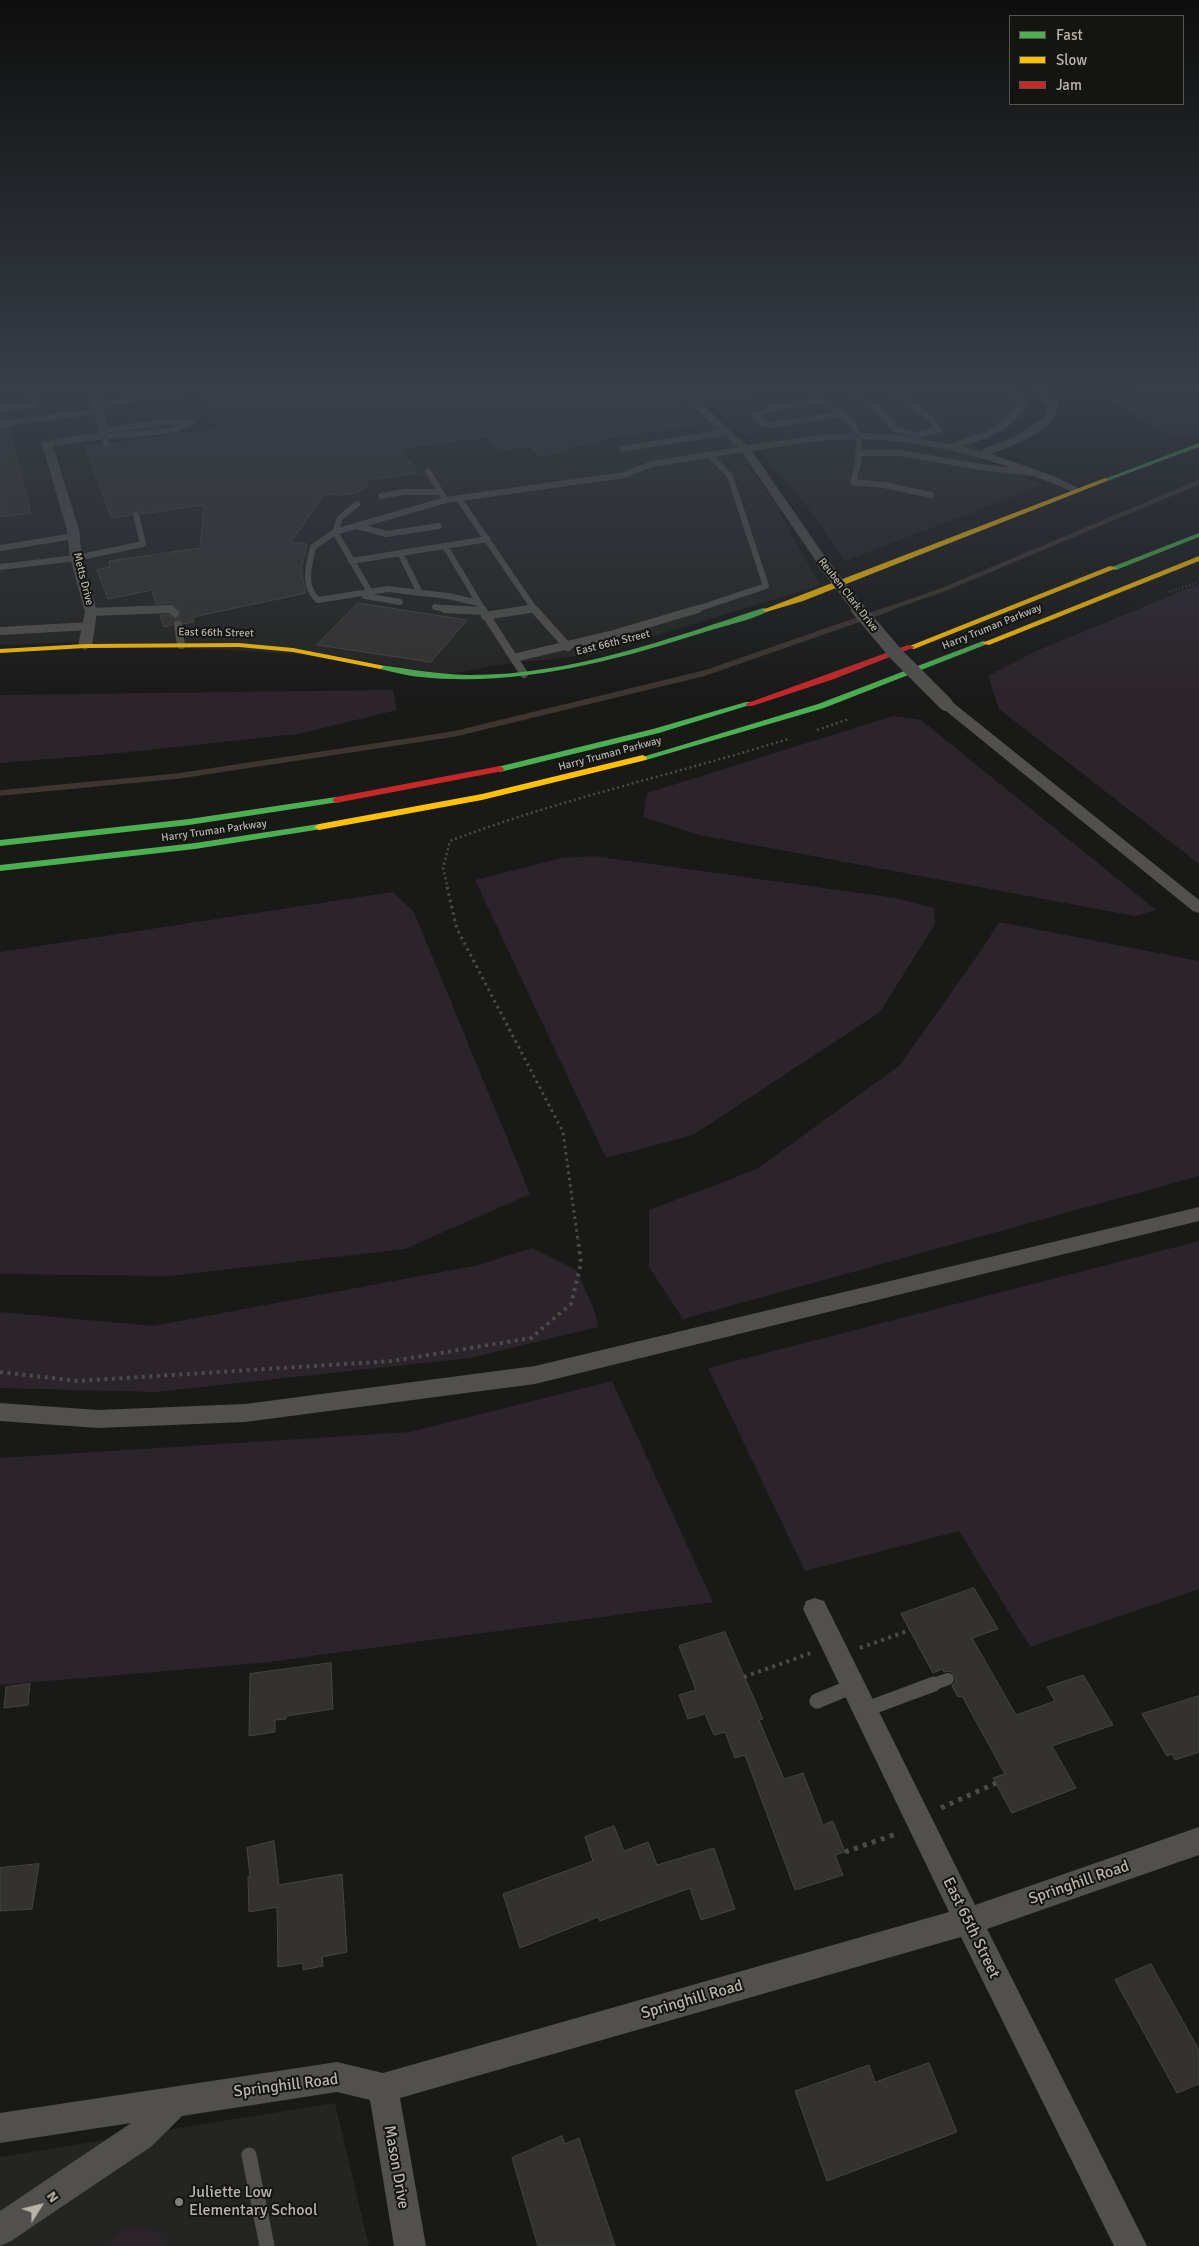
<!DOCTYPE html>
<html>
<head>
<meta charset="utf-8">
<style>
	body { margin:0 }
	#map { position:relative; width:1199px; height:2246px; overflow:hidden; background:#191918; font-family:Signika,sans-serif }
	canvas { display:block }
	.legend { position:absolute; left:1009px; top:15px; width:175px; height:90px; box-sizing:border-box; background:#141413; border:1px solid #565450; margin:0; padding:6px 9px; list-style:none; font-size:15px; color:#b8b4ab }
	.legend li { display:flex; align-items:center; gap:10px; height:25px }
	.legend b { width:25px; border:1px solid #565450 }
	.north { position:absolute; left:15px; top:2181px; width:50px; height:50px; -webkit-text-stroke:4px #141413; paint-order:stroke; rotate:54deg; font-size:14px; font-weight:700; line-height:20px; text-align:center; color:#b8b4ab }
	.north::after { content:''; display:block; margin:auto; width:18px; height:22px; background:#b8b4ab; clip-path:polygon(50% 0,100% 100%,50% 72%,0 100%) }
</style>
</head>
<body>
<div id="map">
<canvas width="1199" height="2246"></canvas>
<ul class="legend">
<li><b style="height:6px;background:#4caf50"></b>Fast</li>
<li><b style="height:6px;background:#ffc107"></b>Slow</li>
<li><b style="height:6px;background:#c62828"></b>Jam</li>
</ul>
<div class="north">N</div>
</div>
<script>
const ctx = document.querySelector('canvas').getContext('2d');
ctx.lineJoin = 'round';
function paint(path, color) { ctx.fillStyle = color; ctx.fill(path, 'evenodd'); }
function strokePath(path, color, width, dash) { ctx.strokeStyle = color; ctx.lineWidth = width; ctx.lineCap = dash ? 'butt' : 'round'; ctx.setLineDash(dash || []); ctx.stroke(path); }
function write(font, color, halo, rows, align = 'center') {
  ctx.font = font + ' Signika,sans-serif'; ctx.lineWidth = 4; ctx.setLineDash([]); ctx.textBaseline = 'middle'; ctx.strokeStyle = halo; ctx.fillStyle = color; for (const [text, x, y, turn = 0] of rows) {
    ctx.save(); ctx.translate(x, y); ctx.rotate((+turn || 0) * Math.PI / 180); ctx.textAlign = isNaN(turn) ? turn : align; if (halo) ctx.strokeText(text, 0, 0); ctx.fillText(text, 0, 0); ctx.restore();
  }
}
const built = new Path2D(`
	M0,389H671L733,443L776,504L797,546L821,585L595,654L496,665L457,673H436L334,656L78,642L0,645Z
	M692,389H1002L1015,401L1013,417L973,436L981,460L1043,485L845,561L806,505L751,441Z
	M335,2103L369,2246H0V2157Z`);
const green = new Path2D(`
	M1150,389H1199V434L1172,437L1101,396Z
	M1199,584V864L999,709L988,676L1034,652Z
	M393,690L397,710L298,734L110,754L0,763V695Z
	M893,716L921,720L1156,910L1135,916L700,835L643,817L647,793Z
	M594,856L895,898L934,908L935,924L880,1012L693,1135L606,1158L475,880L562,858Z
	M393,892L414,912L530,1194L405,1249L169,1276L0,1274V952Z
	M999,922L1199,961V1176L683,1319L649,1267V1210L757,1169L900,1065L984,946Z
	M1199,1241V1589L1030,1647L959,1531L805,1571L708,1368Z
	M532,1248L576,1270L594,1309L598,1327L470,1358L155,1392L0,1388V1312L153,1326L479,1265Z
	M612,1381L713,1602L260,1663L0,1685V1458L410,1432Z
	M134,2226C149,2228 162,2230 167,2246H110C113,2233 122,2229 134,2226Z`);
const streamFar1 = new Path2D(`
	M885,610L945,589L1199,482`);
const stream = new Path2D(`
	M0,793L178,776L454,734L705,673L889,609`);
const building = new Path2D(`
	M198,389H673L694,409L685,410L699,424L594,439L597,442L567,446L570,450L553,454L538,455L531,446L500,450L488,436L401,448L418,473L368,480L366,487L355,493L343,495L324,494L291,542L307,544L301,571L306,593L193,617L194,622L183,624L180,620H177L172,625L164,627L160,615H168L177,618L180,614L179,609L170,603L156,604L152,590L108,599L97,570L110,567L109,561L200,548L204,505L141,514L135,510L131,515L111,518L86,447L101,445L107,449L111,444L221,429Z
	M687,389H753L754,401L708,407Z
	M9,428L31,513L0,517V429Z
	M358,603L467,620L431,662L317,645Z
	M974,1588L998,1629L972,1638L1016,1715L1055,1701L1047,1687L1083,1675L1113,1725L1052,1746L1076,1788L1012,1813L993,1778L1005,1774L962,1696L958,1697L952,1686L956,1681L955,1676L950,1671L944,1672L943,1669L933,1673L901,1614Z
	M725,1632L763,1719L759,1720L784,1779L803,1773L823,1825L833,1821L845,1852L835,1855L843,1875L795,1890L745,1755L735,1758L725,1732L714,1735L705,1714L688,1719L679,1695L696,1690L679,1646Z
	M331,1663L333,1709L286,1716V1719L275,1720V1732L249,1736L250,1674Z
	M30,1684L28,1705L4,1708L6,1687Z
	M1199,1696V1752L1175,1760L1172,1754L1167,1756L1142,1714Z
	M614,1826L624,1851L648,1842L657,1865L714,1848L735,1909L701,1920L690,1888L600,1921L598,1917L520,1948L503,1894L593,1861L585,1837Z
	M274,1841L279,1885L342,1874L347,1952L322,1957L323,1966L303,1970V1963L278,1967L277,1907L249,1912L248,1877H250L247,1848Z
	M39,1864L32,1909L0,1911V1868Z
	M1151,1964L1199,2050V2084L1177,2093L1115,1980Z
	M929,2063L957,2132L827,2181L795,2091L869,2065L875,2082Z
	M562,2136L565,2144L579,2138L615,2246H538L512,2158Z`);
const pathFar4 = new Path2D(`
	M1169,592L1199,582`);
const pathFar3 = new Path2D(`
	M817,730L849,719
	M448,889L443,868L450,841C560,799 676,774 788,739`);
const pathFar2 = new Path2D(`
	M447,887L457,929L563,1132L578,1241`);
const pathFar1 = new Path2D(`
	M0,1372L78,1381L392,1361L531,1338L571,1304L581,1263L578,1239
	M860,1648L910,1630
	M744,1677L811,1653`);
const path = new Path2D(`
	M941,1808L996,1783
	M845,1852L899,1833`);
const laneFar3 = new Path2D(`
	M807,389C819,399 844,414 853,425C864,439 858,467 853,482L884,485L931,495
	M849,389L881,413L895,429L914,435L939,430L929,417L890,389
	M928,389L930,390
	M972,389L977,392
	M823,401L776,407L755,416L764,424L773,425L839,414
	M97,405L188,391L187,389
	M0,409L35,405L31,389
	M0,424L98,411
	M104,430L168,422H187
	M106,444L105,436L170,431L192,422
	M622,449L727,432
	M858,453H900L981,467L1033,473
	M428,471L443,496
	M381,496L403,492H441
	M459,499L535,610
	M357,504L340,518L335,532L370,592
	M357,526L386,534L439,526
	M445,546L479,603
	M0,548L74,536
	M400,553L420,593
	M351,561L488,539
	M0,567L76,558L143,544L136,515
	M365,596L400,602
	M435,607L453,610
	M145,610H171
	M482,610L479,603L448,596L388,589L318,600C302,586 309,566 313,547L335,532L446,500L624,475L652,464L745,449
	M521,610L533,608
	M694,610L766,586L730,476L710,455`);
const laneFar2 = new Path2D(`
	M445,609L483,611
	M482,609L524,674
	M534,609L568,647
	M91,612L170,609L175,613
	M485,616L529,609
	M178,625L181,645
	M0,631L90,626
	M514,658L610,635L698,609`);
const laneFar1 = new Path2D(`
	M931,1685L948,1679`);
const lane = new Path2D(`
	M817,1701L853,1686
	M864,1710L934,1684
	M249,2155L267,2246`);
const street = new Path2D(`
	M84,389H94L101,400L110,436L105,439L53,446L79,530L82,558L97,612L92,646L85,650L78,646L85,612L70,558L67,530L42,444L43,442L65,437L99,433L91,400Z
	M675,389H685L747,445L822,435L866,433L897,435L950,444L985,431L1002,421L1013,410L1017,401L1003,389H1014L1027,400C1019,429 988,438 963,446L979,451L1015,436L1042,419L1046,412L1048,404L1029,389H1040L1058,403C1056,433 1014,444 991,454L1051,475L1083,490L1081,492H1073C996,459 916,435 832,440C805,442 778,447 752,451L830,564L824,568L820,567L741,451Z
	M946,700L951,701L1199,900V913L1193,911L941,707L939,704L941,701Z
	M1199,1207V1221L535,1384L245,1422L98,1428L0,1421V1403L98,1410L245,1404L535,1366Z
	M815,1598L824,1601L975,1905L1199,1827V1855L987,1929L1147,2246H1114L961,1937L400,2098L426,2246H394L370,2100L337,2092L182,2116L152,2146L11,2241L0,2246V2211L131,2123L0,2143V2113L337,2062L383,2073L949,1912L803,1609L806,1601Z`);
const fast = new Path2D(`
	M1199,443V447L1107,481L1102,480Z
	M1199,533V537L1116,570L1109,568Z
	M763,608L770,610C759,618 720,627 705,632C614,661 518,687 421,677C407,676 394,672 380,669L376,667L380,665C409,669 437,674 467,675C568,676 668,639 763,608Z
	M983,641L990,643L824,708L646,760H640L639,758L818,704Z
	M746,702H749L753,704L659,733L500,772L496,769L497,767L653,729Z
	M336,797L339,798V802L189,825L0,846V840L189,819Z
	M319,824L322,825V829L195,849L0,871V865L195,843Z`);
const slow = new Path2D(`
	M1105,478L1108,480L1107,481L803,601L766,612L762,610Z
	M1199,556V561L989,645L982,643Z
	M1110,566L1117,568L914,649L907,647Z
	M239,643L293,648L380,665L384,667L380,669L293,652L239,647L85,648L0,653V649L85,644Z
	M643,755L647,758L646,760L482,800L319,830L314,827L319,824L482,794Z`);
const jam = new Path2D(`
	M908,645L915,647L834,679L752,706H749L745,704Z
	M500,766L504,769L503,771L336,803L332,800L336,797Z`);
const streetBridgeFar1 = new Path2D(`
	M824,564L859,610`);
const streetBridge = new Path2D(`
	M858,609L896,654L946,704`);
const markers = [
	[179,2202,5,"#807e78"]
];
const farStreetnames = [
	["Metts Drive",83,579,76],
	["Reuben Clark Drive",848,595,52],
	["Harry Truman Parkway",992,627,-22],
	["East 66th Street",216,633,1],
	["East 66th Street",613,643,-14],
	["Harry Truman Parkway",610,754,-15],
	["Harry Truman Parkway",214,831,-8]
];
const nearStreetnames = [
	["Springhill Road",1079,1883,-19],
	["East 65th Street",971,1928,64],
	["Springhill Road",692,2000,-16],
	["Springhill Road",286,2086,-7],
	["Mason Drive",396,2167,80]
];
const nearPoinames = [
	["Juliette Low",189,2193],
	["Elementary School",189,2211]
];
paint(built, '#242422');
paint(green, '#2b242a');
strokePath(streamFar1, '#3d3530', 4.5);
strokePath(stream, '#3d3530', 5.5);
paint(building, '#333231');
strokePath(building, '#454441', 1);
strokePath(pathFar4, '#4c4b48', 2, [1, 2.5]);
strokePath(pathFar3, '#4c4b48', 2.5, [2, 3]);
strokePath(pathFar2, '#4c4b48', 3, [2.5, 4]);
strokePath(pathFar1, '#4c4b48', 4, [3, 4.5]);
strokePath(path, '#4c4b48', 5, [4, 5.5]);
strokePath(laneFar3, '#51504d', 6);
strokePath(laneFar2, '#51504d', 8);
strokePath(laneFar1, '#51504d', 12);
strokePath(lane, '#51504d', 15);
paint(street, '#51504d');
paint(fast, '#4caf50');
paint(slow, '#ffc107');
paint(jam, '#c62828');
strokePath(streetBridgeFar1, '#51504d', 11);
strokePath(streetBridge, '#51504d', 14);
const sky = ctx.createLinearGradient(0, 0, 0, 703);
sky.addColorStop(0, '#0e0e0d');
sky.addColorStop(0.55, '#383e48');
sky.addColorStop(1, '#383e4800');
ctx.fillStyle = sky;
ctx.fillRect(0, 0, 1199, 703);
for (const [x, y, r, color] of markers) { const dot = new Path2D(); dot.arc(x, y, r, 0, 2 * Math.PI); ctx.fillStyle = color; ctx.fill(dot); strokePath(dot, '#141413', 2); }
write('11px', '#b8b4ab', '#141413', farStreetnames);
write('16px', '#b8b4ab', '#141413', nearStreetnames);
write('16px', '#b8b4ab', '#141413', nearPoinames, 'left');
</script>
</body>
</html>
